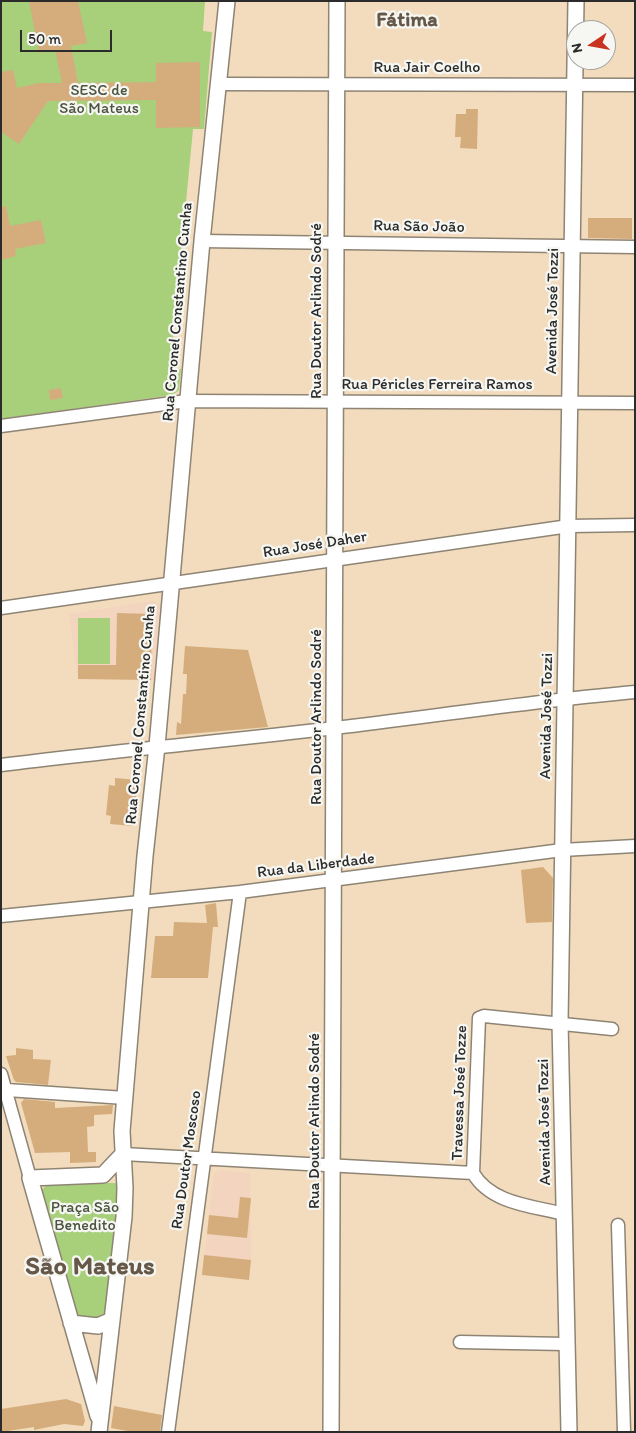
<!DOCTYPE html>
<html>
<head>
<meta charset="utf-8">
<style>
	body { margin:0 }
	#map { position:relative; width:636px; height:1433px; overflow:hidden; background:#f2dcbd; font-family:Itim,sans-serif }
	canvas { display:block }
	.frame { position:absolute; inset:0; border:2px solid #2b2b2b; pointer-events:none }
	.north { position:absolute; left:566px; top:20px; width:50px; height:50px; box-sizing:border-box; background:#f6f6f2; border:1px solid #a5a5a2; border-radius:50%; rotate:258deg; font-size:14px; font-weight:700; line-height:20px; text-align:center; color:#2b2b2b }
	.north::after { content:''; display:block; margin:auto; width:18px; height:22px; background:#c8321e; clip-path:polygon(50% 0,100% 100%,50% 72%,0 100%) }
	.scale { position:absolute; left:20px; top:30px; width:92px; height:22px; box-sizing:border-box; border:2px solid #2b2b2b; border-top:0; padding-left:6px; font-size:15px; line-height:18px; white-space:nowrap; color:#2b2b2b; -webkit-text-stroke:4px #f6f6f2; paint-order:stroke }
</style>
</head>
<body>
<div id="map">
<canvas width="636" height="1433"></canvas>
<div class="frame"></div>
<div class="north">N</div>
<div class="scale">50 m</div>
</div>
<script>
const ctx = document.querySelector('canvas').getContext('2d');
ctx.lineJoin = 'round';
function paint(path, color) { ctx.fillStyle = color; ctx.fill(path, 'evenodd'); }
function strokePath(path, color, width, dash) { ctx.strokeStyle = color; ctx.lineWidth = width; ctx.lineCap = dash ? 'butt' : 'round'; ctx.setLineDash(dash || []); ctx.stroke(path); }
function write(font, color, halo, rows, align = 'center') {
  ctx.font = font + ' Itim,sans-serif'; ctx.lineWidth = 4.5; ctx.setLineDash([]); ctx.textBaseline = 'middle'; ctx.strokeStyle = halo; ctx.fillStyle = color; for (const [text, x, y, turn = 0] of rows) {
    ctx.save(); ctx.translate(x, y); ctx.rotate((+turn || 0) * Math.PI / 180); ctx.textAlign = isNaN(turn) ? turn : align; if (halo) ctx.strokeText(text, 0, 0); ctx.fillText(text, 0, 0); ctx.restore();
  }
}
const built = new Path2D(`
	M154,601L160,605L154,680L78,679L69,614Z
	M220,1170L250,1173L251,1260L249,1280L202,1275L214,1174Z`);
const green = new Path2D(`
	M1,1H205L203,31L212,32L204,129H193L170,370L181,369L179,390L173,395L1,419Z
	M78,618H110V664H78Z
	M48,1183H117L122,1195L108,1317L84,1321L77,1316L42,1190Z`);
const building = new Path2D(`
	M29,1H78L87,43L71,46L78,83L156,82V63L200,62V127L156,128V100L48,101L19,144L1,132V72L13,70L17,88L39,83H62L55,50L39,53Z
	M466,109H478L477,149L460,148L461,137H455L456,114H466Z
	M6,206L10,226L41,220L46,243L15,249L16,256L1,260V207Z
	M588,218H632V239L588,238Z
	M61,388L63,398L50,400L49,390Z
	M117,613L152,614L151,680L78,679V665H116Z
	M185,646L248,650L268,727L176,735L177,722L181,724L183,694H186L187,674H183Z
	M115,778L138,780L133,826L110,824L111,816L106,815L109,785L115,786Z
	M543,867L553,878L552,922L526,923L521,870Z
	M216,903L218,927H213L208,978H151L155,936H173L174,922L207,923L205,905Z
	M16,1048L33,1050V1059L51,1060L48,1085L16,1082L14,1080L6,1056L16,1055Z
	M24,1099L55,1102V1108L113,1105L112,1114L94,1115V1126L87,1127L88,1152H96V1162L70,1163V1152L35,1153L21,1103Z
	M240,1197L251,1198L247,1238L207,1234L209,1215L238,1218Z
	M204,1255L251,1260L249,1280L202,1275Z
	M66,1399L81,1404L85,1421L83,1426L64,1424L34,1430V1427L1,1432V1409Z
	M114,1406L162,1415L160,1432H133L111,1428Z`);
const minor = new Path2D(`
	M219,84L635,85
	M202,241L635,247
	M1,426L187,401L635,403
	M1,608L569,526L635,525
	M1,765C112,751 224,741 335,728C435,716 534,701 635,692
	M1,916L240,892L562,850L635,846
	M1,1074L30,1178
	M7,1090L125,1098
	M123,1154L473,1173
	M473,1173L479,1018L484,1016L612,1029
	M473,1173C491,1204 533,1206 564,1214
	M618,1225L624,1432
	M460,1342L565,1344
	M168,1432L240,892`);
const tertiary = new Path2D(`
	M71,1323L98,1326L112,1320
	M98,1416L30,1178L103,1175L123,1154
	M99,1432L124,1217L125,1188L122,1131L145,856L157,746L202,241L227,1
	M331,1432L337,1
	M569,1432L560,1022L576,1`);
const streetNames = [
	["Rua Jair Coelho",427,68],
	["Rua São João",419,227,1],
	["Rua Doutor Arlindo Sodré",317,311,-90],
	["Avenida José Tozzi",553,311,-89],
	["Rua Coronel Constantino Cunha",178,312,-85],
	["Rua Péricles Ferreira Ramos",437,385],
	["Rua José Daher",315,545,-9],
	["Rua Coronel Constantino Cunha",141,715,-85],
	["Avenida José Tozzi",547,716,-89],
	["Rua Doutor Arlindo Sodré",317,717,-90],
	["Rua da Liberdade",316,866,-7],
	["Travessa José Tozze",460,1093,-88],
	["Rua Doutor Arlindo Sodré",315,1121,-90],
	["Avenida José Tozzi",545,1122,-91],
	["Rua Doutor Moscoso",187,1160,-82]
];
const parkNames = [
	["SESC de",99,91],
	["São Mateus",99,109],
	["Praça São",85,1208],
	["Benedito",85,1226]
];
const districtNames = [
	["Fátima",407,21]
];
const townNames = [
	["São Mateus",90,1267]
];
paint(built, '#f3d4bf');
paint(green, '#a8d07b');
paint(building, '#d5ad7d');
strokePath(minor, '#8e8474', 15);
strokePath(tertiary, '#8e8474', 18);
strokePath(minor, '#fff', 12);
strokePath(tertiary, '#fff', 15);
write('16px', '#2b2b2b', '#f6f6f2', streetNames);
write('16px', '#4a543f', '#f6f6f2', parkNames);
write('bold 21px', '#665848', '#f6f6f2', districtNames);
write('bold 26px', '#665848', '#f6f6f2', townNames);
</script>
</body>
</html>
